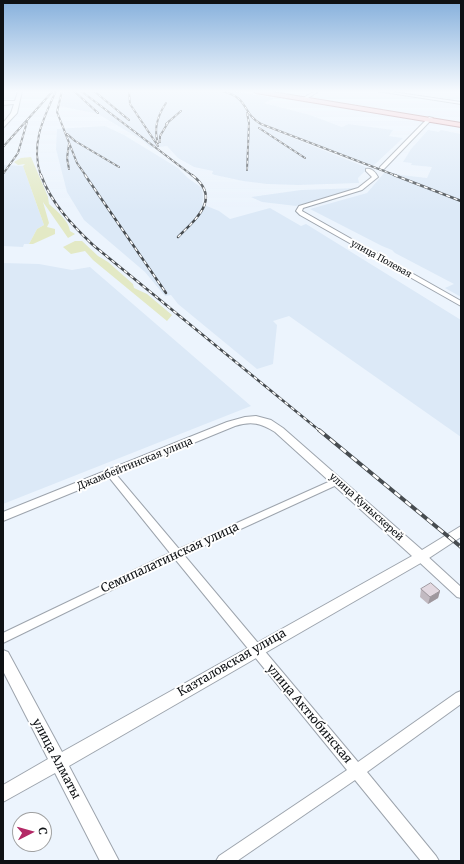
<!DOCTYPE html>
<html>
<head>
<meta charset="utf-8">
<style>
	body { margin:0 }
	#map { position:relative; width:464px; height:864px; overflow:hidden; background:#ecf4fd; font-family:Merriweather,serif }
	canvas { display:block }
	.frame { position:absolute; inset:0; border:4px solid #0e1114; pointer-events:none }
	.north { position:absolute; left:12px; top:812px; width:40px; height:40px; box-sizing:border-box; background:#fff; border:1px solid #9fa0a1; border-radius:50%; rotate:84deg; font-size:11px; font-weight:700; line-height:16px; text-align:center; color:#0e1114 }
	.north::after { content:''; display:block; margin:auto; width:14px; height:18px; background:#b32966; clip-path:polygon(50% 0,100% 100%,50% 72%,0 100%) }
</style>
</head>
<body>
<div id="map">
<canvas width="464" height="864"></canvas>
<div class="frame"></div>
<div class="north">С</div>
</div>
<script>
const ctx = document.querySelector('canvas').getContext('2d');
ctx.lineJoin = 'round';
function paint(path, color) { ctx.fillStyle = color; ctx.fill(path, 'evenodd'); }
function strokePath(path, color, width, dash) { ctx.strokeStyle = color; ctx.lineWidth = width; ctx.lineCap = dash ? 'butt' : 'round'; ctx.setLineDash(dash || []); ctx.stroke(path); }
function write(font, color, halo, rows, align = 'center') {
  ctx.font = font + ' Merriweather,serif'; ctx.lineWidth = 4; ctx.setLineDash([]); ctx.textBaseline = 'middle'; ctx.strokeStyle = halo; ctx.fillStyle = color; for (const [text, x, y, turn = 0] of rows) {
    ctx.save(); ctx.translate(x, y); ctx.rotate((+turn || 0) * Math.PI / 180); ctx.textAlign = isNaN(turn) ? turn : align; if (halo) ctx.strokeText(text, 0, 0); ctx.fillText(text, 0, 0); ctx.restore();
  }
}
const built = new Path2D(`
	M64,91H232L275,98L264,103L310,115L342,127L348,124L393,130L389,136L403,138L373,166L261,123L260,125L368,168L358,178L359,183L298,185L267,184L243,181L215,175L212,174L213,171L194,167L178,158L167,146L151,148L142,140L98,114L60,106Z
	M105,126L124,135L178,168L188,178L202,188L203,198L202,204L219,211L230,219L270,208L301,226L306,224L461,320V437L289,316L273,321L277,325L273,364L257,369L178,304L171,295L165,296L145,272L84,220L67,192L56,149L57,129Z
	M428,130L439,132L441,130L461,134V297L445,288L454,284L395,253L392,250L382,246L310,209L367,193L384,173L390,172L401,175L427,178L432,167L411,165L412,163L403,162L411,149Z
	M3,165L23,166L44,225L37,229L29,244H24L23,247L3,246Z
	M358,188L296,206L262,202L251,197L301,190Z
	M3,263L39,264L72,270L90,267L251,406L3,504Z`);
const green = new Path2D(`
	M31,157L48,197L49,204C57,211 69,221 70,231L75,234L68,238L43,202L49,223L47,227L55,229V234L33,244H29L37,229L44,225L23,166L25,164L18,165L14,162L21,158Z
	M75,241H82L98,256L108,262L133,284L134,288L147,294L172,315L167,321L93,260L85,251L71,254L63,247Z`);
const minor = new Path2D(`
	M315,91H319L305,100H303V98Z
	M377,91H385L461,102V104Z
	M429,117L433,118L384,169H380V167Z
	M366,169C372,168 375,172 378,177L362,190L303,208L302,211L461,301V306L300,215L296,211L299,206L358,188L372,177L366,171Z
	M111,471L114,472L179,549L335,479H341L343,481L341,483L184,555L358,762L456,693L461,691V704L367,772L436,856L439,861H421L355,780L237,861H216L219,856L347,770L175,559L3,643V633L170,553L108,476L106,474L108,472Z
	M421,553L425,554L461,587V598L457,597L417,560L416,557L417,554Z`);
const tertiary = new Path2D(`
	M18,91H22L17,113L3,128V123L11,113L14,104L3,105V101H15Z
	M256,416L271,420L283,428L422,550L461,526V537L426,560L69,766L119,861H100L55,773L3,802V785L48,759L3,671V650L8,652L62,752L412,556L275,432C261,423 251,421 235,426L3,521V512L227,422L245,417Z`);
const primary = new Path2D(`
	M253,91H266L461,123V127L256,93Z`);
const railFar2 = new Path2D(`
	M62,91L57,112L77,163L86,176
	M74,91L98,113
	M81,91L193,176
	M94,91L129,120
	M129,91L130,104L158,146
	M221,91C250,97 241,113 261,124L397,176
	M247,113L249,123L247,170
	M166,124L181,111
	M259,128L305,158
	M67,134L75,141L119,167
	M160,142V136L169,121
	M158,143C153,128 158,115 166,103
	M69,144L67,158L69,169
	M3,147L52,92
	M3,174L18,153L27,122
	M41,176C30,145 43,119 56,91`);
const railFar1 = new Path2D(`
	M41,175C51,203 72,225 93,245L320,431
	M85,175L166,293
	M394,175L461,201
	M178,237C197,218 222,198 192,175`);
const rail = new Path2D(`
	M319,430L461,547`);
const wall = new Path2D(`
	M421,589L440,591L438,598L428,604L420,597Z`);
const shadedWall = new Path2D(`
	M440,591L438,598L428,604L430,597Z`);
const building = new Path2D(`
	M431,583L440,591L430,597L421,589Z`);
const farStreetnames = [
	["улица Полевая",381,259,29]
];
const streetNames = [
	["Джамбейтинская улица",135,464,-22],
	["улица Куныскерей",366,507,42]
];
const nearStreetnames = [
	["Семипалатинская улица",170,558,-25],
	["Казталовская улица",232,663,-30],
	["улица Актюбинская",309,714,50],
	["улица Алматы",56,759,62]
];
paint(built, '#dce9f7');
paint(green, '#e3e9c5');
strokePath(minor, '#9da4ad', 2);
strokePath(tertiary, '#9da4ad', 2);
strokePath(primary, '#a97175', 2);
paint(minor, '#fff');
paint(tertiary, '#fff');
paint(primary, '#fec9cb');
strokePath(railFar2, '#474c50', 2);
strokePath(railFar1, '#474c50', 2.5);
strokePath(rail, '#474c50', 4);
strokePath(railFar2, '#fff', 1, [3]);
strokePath(railFar1, '#fff', 1.5, [4]);
strokePath(rail, '#fff', 2.5, [7]);
paint(wall, '#c2bac1');
paint(shadedWall, '#9e979d');
paint(building, '#e2d8e0');
strokePath(building, '#9e979d', 1);
const sky = ctx.createLinearGradient(0, 0, 0, 212);
sky.addColorStop(0, '#86b0dc');
sky.addColorStop(0.43, '#f6fafe');
sky.addColorStop(1, '#f6fafe00');
ctx.fillStyle = sky;
ctx.fillRect(0, 0, 464, 212);
write('9px', '#0e1114', '#fff', farStreetnames);
write('10px', '#0e1114', '#fff', streetNames);
write('12px', '#0e1114', '#fff', nearStreetnames);
</script>
</body>
</html>
